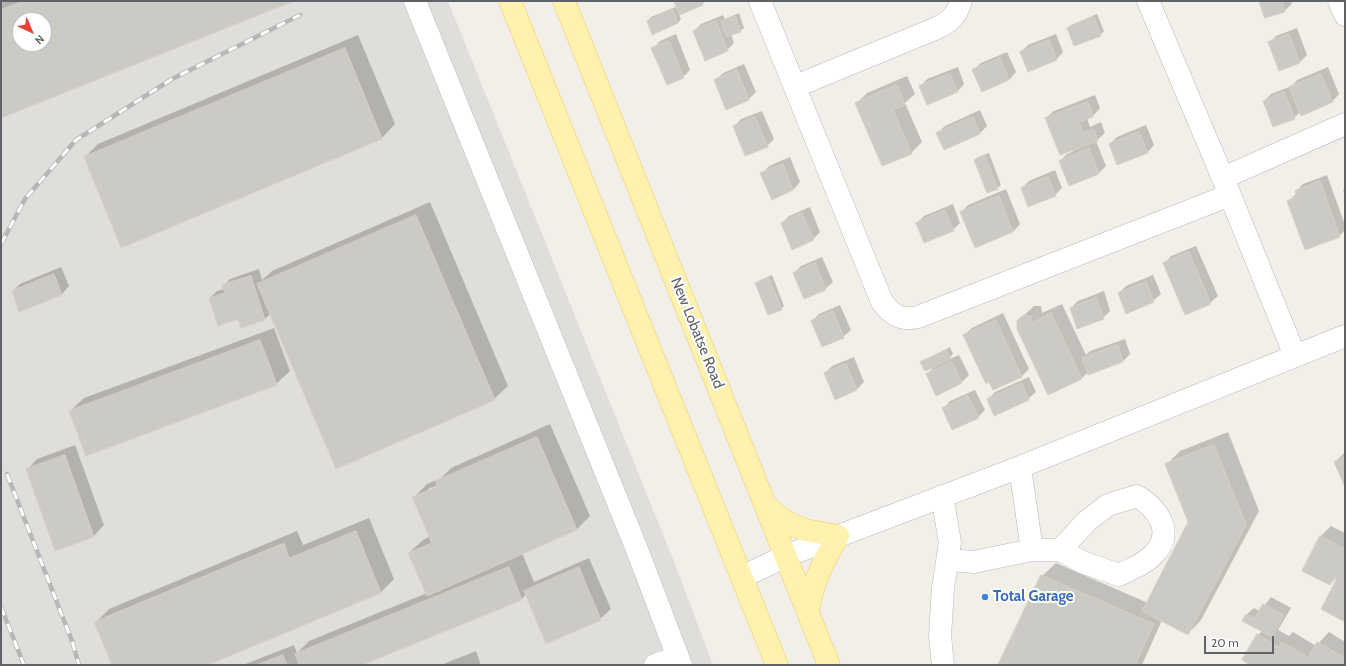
<!DOCTYPE html>
<html>
<head>
<meta charset="utf-8">
<style>
	body { margin:0 }
	#map { position:relative; width:1346px; height:666px; overflow:hidden; background:#f1efe8; font-family:Cabin,sans-serif }
	canvas { display:block }
	.frame { position:absolute; inset:0; border:2px solid #5f6368; pointer-events:none }
	.north { position:absolute; left:12px; top:12px; width:40px; height:40px; box-sizing:border-box; background:#fff; border:1px solid #bfc1c3; border-radius:50%; rotate:136deg; font-size:11px; font-weight:700; line-height:16px; text-align:center; color:#5f6368 }
	.north::after { content:''; display:block; margin:auto; width:14px; height:18px; background:#ea4335; clip-path:polygon(50% 0,100% 100%,50% 72%,0 100%) }
	.scale { position:absolute; left:1204px; top:636px; width:70px; height:18px; box-sizing:border-box; border:2px solid #5f6368; border-top:0; padding-left:5px; font-size:12px; line-height:14px; white-space:nowrap; color:#5f6368; -webkit-text-stroke:3px #fff; paint-order:stroke }
</style>
</head>
<body>
<div id="map">
<canvas width="1346" height="666"></canvas>
<div class="frame"></div>
<div class="north">N</div>
<div class="scale">20 m</div>
</div>
<script>
const ctx = document.querySelector('canvas').getContext('2d');
ctx.lineJoin = 'round';
function paint(path, color) { ctx.fillStyle = color; ctx.fill(path, 'evenodd'); }
function strokePath(path, color, width, dash) { ctx.strokeStyle = color; ctx.lineWidth = width; ctx.lineCap = dash ? 'butt' : 'round'; ctx.setLineDash(dash || []); ctx.stroke(path); }
function write(font, color, halo, rows, align = 'center') {
  ctx.font = font + ' Cabin,sans-serif'; ctx.lineWidth = 4; ctx.setLineDash([]); ctx.textBaseline = 'middle'; ctx.strokeStyle = halo; ctx.fillStyle = color; for (const [text, x, y, turn = 0] of rows) {
    ctx.save(); ctx.translate(x, y); ctx.rotate((+turn || 0) * Math.PI / 180); ctx.textAlign = isNaN(turn) ? turn : align; if (halo) ctx.strokeText(text, 0, 0); ctx.fillText(text, 0, 0); ctx.restore();
  }
}
const industrial = new Path2D(`
	M1,1H448L673,559L713,665H1ZM20,20H44V44H20Z`);
const shadow = new Path2D(`
	M6,1H291L1,117V3ZM20,20H44V44H20Z
	M675,1H706L702,4L679,14L681,19L678,23L653,33L648,21L651,17L678,6Z
	M1261,1H1291L1292,4L1284,11Z
	M739,13L744,28L740,31L731,34L734,43L727,50L694,31L701,24L723,15L725,19Z
	M1097,14L1104,31L1100,35L1068,28L1071,25Z
	M1297,28L1307,55L1300,62L1269,43L1276,36Z
	M676,34L690,70L683,77L653,48L660,41Z
	M1056,34L1063,52L1056,60L1021,52L1028,45Z
	M358,35L395,124L382,138L122,247L85,157L98,144Z
	M1007,52L1016,72L1009,80L973,70L981,63Z
	M744,64L756,92L749,99L716,80L723,73Z
	M958,67L964,84L957,92L920,87L927,79Z
	M1328,67L1339,94L1332,102L1300,112L1294,118L1264,101L1271,94L1292,86L1297,80Z
	M907,76L915,94L905,103L922,142L911,153L856,104L867,93Z
	M1095,95L1100,108L1093,116L1087,118L1090,127L1101,122L1105,133L1096,141L1106,166L1099,173L1069,185L1060,161L1067,154L1074,151L1046,118L1054,111Z
	M980,110L987,126L980,133H937L945,126Z
	M762,111L774,139L767,146L734,127L741,119Z
	M1146,125L1154,145L1147,153L1110,144L1117,137Z
	M989,153L1001,185L997,188L975,160L978,157Z
	M790,157L800,182L793,190L772,198L762,174L769,166Z
	M1055,170L1062,188L1055,195L1022,188L1029,181Z
	M1327,175L1345,225V230L1339,236L1288,201L1297,193L1296,191L1303,184Z
	M1345,188V196L1343,190Z
	M1006,189L1020,224L1013,232L976,247L961,212L968,205Z
	M430,202L508,386L494,399L271,313L265,319L242,327L239,318L210,298L217,291L224,289L223,286L230,279L259,269L262,280L272,271Z
	M953,204L960,223L953,230L917,223L924,216Z
	M810,207L820,232L813,239L782,223L789,216Z
	M1196,246L1218,296L1210,303L1164,264L1171,256Z
	M822,257L833,282L825,289L794,273L801,266Z
	M61,267L69,286L62,294L20,310L13,291L20,284Z
	M772,275L784,306L781,309L756,283L760,280Z
	M1153,275L1161,294L1153,301L1119,293L1126,286Z
	M1104,291L1110,311L1103,318L1071,308L1078,301Z
	M1062,304L1086,355L1090,351L1125,339L1130,354L1123,361L1088,373V372L1082,378L1049,394L1018,321L1034,306H1041L1042,313Z
	M840,305L851,330L843,337L812,321L819,314Z
	M1003,313L1029,369L1022,376L993,389L964,335L972,328Z
	M274,328L290,371L276,384L70,411L84,398Z
	M950,347L953,354L947,360L959,355L969,375L962,382L937,394L927,374L937,364L922,362Z
	M854,357L864,382L857,389L836,398L825,373L832,366Z
	M1029,377L1036,392L1028,399H988L995,392Z
	M975,390L985,410L978,417L943,409L950,401Z
	M550,424L590,516L577,529L522,553L534,582L589,558L611,609L600,619L526,594L522,599L360,665H243L294,645L297,653L309,641L427,593L409,553L423,540L430,536L413,498L427,484L441,478L451,468ZM441,484L442,486L428,492V489Z
	M1228,432L1259,511L1201,620L1188,634L1162,620L1142,665H999L1042,576L1056,563L1148,603L1189,522L1166,465L1180,451Z
	M75,445L104,525L94,536L56,550L27,470L37,459Z
	M1345,452V484L1335,462Z
	M369,518L394,579L381,592L205,665H113L96,622L109,609L297,531L303,545Z
	M1331,526L1345,533V621L1339,578L1337,577L1330,584L1321,536Z
	M1271,597L1291,608L1278,630L1289,636L1293,632L1316,646L1329,632L1345,642V665H1252L1258,635L1262,631L1246,615L1254,608L1260,611Z
	M476,651L481,665H441Z`);
const building = new Path2D(`
	M24,1H294L1,118V10ZM20,20H44V44H20Z
	M674,1H701L703,5L680,15Z
	M1259,1H1282L1285,12L1265,18Z
	M673,10L678,23L652,35L647,21Z
	M735,16L741,32L726,37L721,21Z
	M1094,17L1101,36L1074,46L1067,28Z
	M716,21L728,51L705,61L693,31Z
	M1289,34L1300,63L1279,71L1268,42Z
	M1049,40L1057,60L1028,72L1020,52Z
	M669,41L684,78L667,85L651,48Z
	M345,48L382,139L121,248L84,157Z
	M1000,58L1009,80L982,92L972,70Z
	M737,70L749,100L726,110L714,80Z
	M950,74L958,92L927,105L919,86Z
	M1321,74L1333,102L1301,116L1289,87Z
	M897,85L905,105L893,110L912,154L882,166L855,103Z
	M1284,92L1295,119L1273,127L1263,101Z
	M1088,102L1093,117L1079,122L1083,133L1094,129L1098,141L1060,155L1045,118Z
	M755,117L768,147L745,156L733,126Z
	M973,117L980,134L944,150L936,133Z
	M1139,132L1148,153L1117,165L1109,144Z
	M1089,148L1099,174L1069,186L1059,161Z
	M985,156L998,189L987,193L974,160Z
	M783,164L793,190L772,200L760,173Z
	M1048,177L1056,196L1028,207L1021,188Z
	M1320,181L1340,237L1305,250L1287,201L1297,196L1295,191Z
	M999,196L1013,232L975,248L960,212Z
	M945,210L954,231L924,243L916,223Z
	M802,213L814,240L792,250L781,223Z
	M416,215L495,400L336,469L257,284Z
	M1189,252L1211,304L1185,315L1163,263Z
	M815,263L826,290L804,299L793,273Z
	M54,274L62,295L19,312L12,291Z
	M251,276L265,320L241,328L238,319L218,326L209,298L225,293L222,285Z
	M769,278L782,310L768,315L755,283Z
	M1146,282L1154,302L1126,314L1118,293Z
	M1096,298L1104,319L1077,329L1070,308Z
	M833,311L844,338L822,347L811,321Z
	M1051,313L1082,379L1048,395L1017,329V321L1022,316H1031L1032,323Z
	M996,320L1022,377L993,390L989,382L986,384L963,335Z
	M260,340L277,385L86,456L69,411Z
	M1118,345L1123,362L1088,375L1082,358Z
	M946,350L951,359L925,371L920,362Z
	M952,362L962,383L936,396L926,374Z
	M846,364L857,390L835,400L824,373Z
	M1022,383L1029,400L994,416L987,399Z
	M968,396L979,418L952,430L942,408Z
	M537,437L577,530L427,596L408,553L432,543L412,497L437,487L436,481Z
	M1214,445L1246,525L1188,635L1142,611L1188,522L1165,464Z
	M65,455L94,537L55,551L26,469Z
	M1345,457V487L1334,462Z
	M356,531L381,593L208,665H112L94,622L284,543L289,558Z
	M1320,536L1345,549V622L1321,609L1337,578L1334,577L1330,585L1302,571Z
	M509,567L522,600L362,665H299L295,654Z
	M579,567L601,620L546,644L524,591Z
	M1041,575L1154,624L1135,665H998Z
	M1263,604L1284,615L1272,637L1242,621L1246,614L1254,619Z
	M1257,634L1279,647L1282,642L1308,657L1317,642L1345,658V665H1250L1242,660Z
	M283,655L287,665H257Z`);
const minor = new Path2D(`
	M415,1L636,547L681,665
	M760,1L882,302C892,315 901,321 918,317L1230,195
	M1148,1L1230,195L1295,356
	M1339,1L1345,15
	M796,86L937,28C950,22 957,15 961,1
	M1223,178L1345,124
	M942,496L950,542L943,588L940,636L943,665
	M1032,550H1060L1082,562L1119,575C1131,569 1145,564 1154,554C1175,532 1158,509 1137,496L1108,505L1087,521L1060,550
	M949,560L974,562L1032,550L1020,467
	M742,577L786,556L1020,467L1345,336
	M655,665L678,657`);
const major = new Path2D(`
	M510,1L777,665
	M564,1L829,665
	M767,507L786,522L805,530L838,536C824,560 812,583 808,611`);
const rail = new Path2D(`
	M1,244L25,199L76,140L172,79L300,15
	M7,474L72,641L79,665
	M1,607L24,665`);
const markers = [
	[985,597,4,"#3f7fe0"]
];
const streetNames = [
	["New Lobatse Road",697,333,68]
];
const shopNames = [
	["Total Garage",993,597]
];
paint(industrial, '#e0deda');
paint(shadow, '#0003');
paint(building, '#cccac5');
strokePath(building, '#d6d1c6', 1);
strokePath(minor, '#b5b8bc', 23);
strokePath(major, '#f2c960', 23);
strokePath(minor, '#fff', 22);
strokePath(major, '#fff2af', 22);
strokePath(rail, '#b6b7b8', 4.5);
strokePath(rail, '#fff', 3, [9]);
for (const [x, y, r, color] of markers) { const dot = new Path2D(); dot.arc(x, y, r, 0, 2 * Math.PI); ctx.fillStyle = color; ctx.fill(dot); strokePath(dot, '#fff', 1.5); }
write('15px', '#5f6368', '#fff', streetNames);
write('bold 15px', '#366cbe', '#fff', shopNames, 'left');
</script>
</body>
</html>
